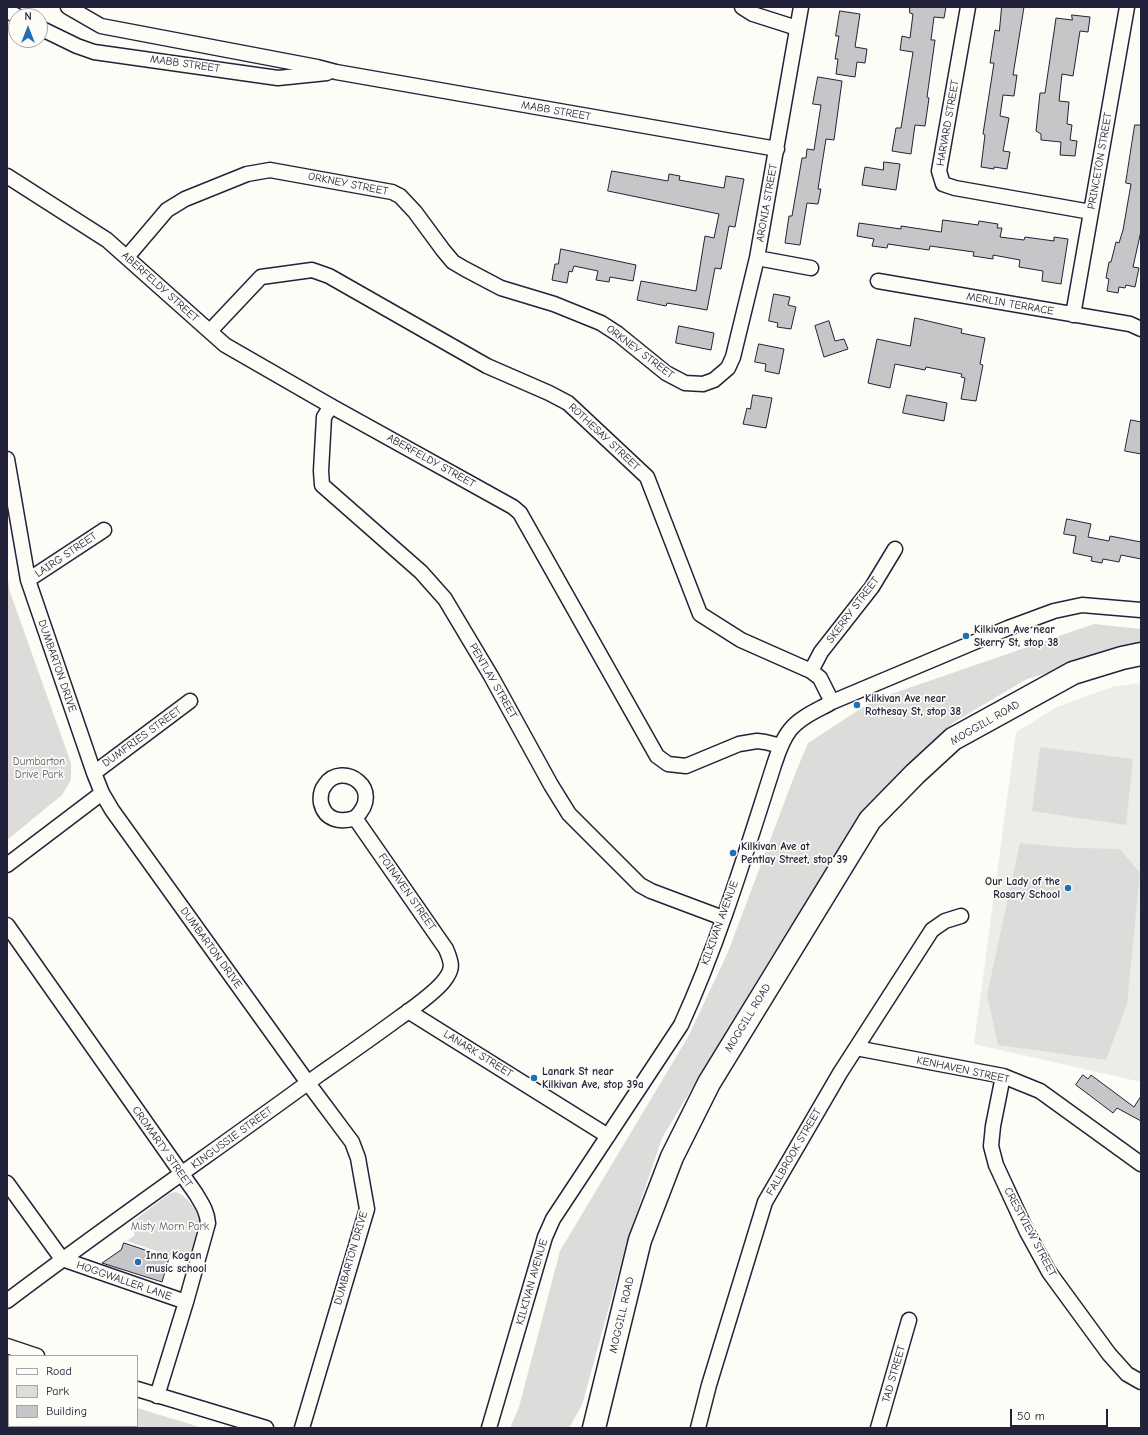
<!DOCTYPE html>
<html>
<head>
<meta charset="utf-8">
<style>
	body { margin:0 }
	#map { position:relative; width:1148px; height:1435px; overflow:hidden; background:#fdfcf7; font-family:"Comic Neue",sans-serif }
	canvas { display:block }
	.frame { position:absolute; inset:0; border:8px solid #22223b; pointer-events:none }
	.legend { position:absolute; left:8px; top:1355px; width:130px; height:72px; box-sizing:border-box; background:#fdfcf7; border:1px solid #a5a5ac; margin:0; padding:5px 7px; list-style:none; font-size:12px; color:#22223b }
	.legend li { display:flex; align-items:center; gap:8px; height:20px }
	.legend b { width:20px; border:1px solid #a5a5ac }
	.north { position:absolute; left:8px; top:8px; width:40px; height:40px; box-sizing:border-box; background:#fdfcf7; border:1px solid #a5a5ac; border-radius:50%; rotate:0deg; font-size:11px; font-weight:700; line-height:16px; text-align:center; color:#22223b }
	.north::after { content:''; display:block; margin:auto; width:14px; height:18px; background:#1f6fb2; clip-path:polygon(50% 0,100% 100%,50% 72%,0 100%) }
	.scale { position:absolute; left:1010px; top:1409px; width:98px; height:18px; box-sizing:border-box; border:2px solid #22223b; border-top:0; padding-left:5px; font-size:12px; line-height:14px; white-space:nowrap; color:#22223b; -webkit-text-stroke:3px #fdfcf7; paint-order:stroke }
</style>
</head>
<body>
<div id="map">
<canvas width="1148" height="1435"></canvas>
<div class="frame"></div>
<ul class="legend">
<li><b style="height:5px;background:#fdfcf7"></b>Road</li>
<li><b style="height:11px;background:#dddcdb"></b>Park</li>
<li><b style="height:11px;background:#c6c6c8"></b>Building</li>
</ul>
<div class="north">N</div>
<div class="scale">50 m</div>
</div>
<script>
const ctx = document.querySelector('canvas').getContext('2d');
ctx.lineJoin = 'round';
function paint(path, color) { ctx.fillStyle = color; ctx.fill(path, 'evenodd'); }
function strokePath(path, color, width, dash) { ctx.strokeStyle = color; ctx.lineWidth = width; ctx.lineCap = dash ? 'butt' : 'round'; ctx.setLineDash(dash || []); ctx.stroke(path); }
function write(font, color, halo, rows, align = 'center') {
  ctx.font = font + ' "Comic Neue",sans-serif'; ctx.lineWidth = 3.5; ctx.setLineDash([]); ctx.textBaseline = 'middle'; ctx.strokeStyle = halo; ctx.fillStyle = color; for (const [text, x, y, turn = 0] of rows) {
    ctx.save(); ctx.translate(x, y); ctx.rotate((+turn || 0) * Math.PI / 180); ctx.textAlign = isNaN(turn) ? turn : align; if (halo) ctx.strokeText(text, 0, 0); ctx.fillText(text, 0, 0); ctx.restore();
  }
}
const built = new Path2D(`
	M1141,683V1082L974,1044L1016,732L1057,707L1112,687Z`);
const green = new Path2D(`
	M7,573L10,592L71,763V780L62,795L7,840Z
	M1094,624L1141,629V645L1027,679L954,722L866,808L763,970L662,1138L626,1245L582,1405L569,1428H510L519,1407L560,1251L688,1037L728,952L795,774L808,743L874,700Z
	M1040,747L1133,759L1126,825L1032,811Z
	M1020,843L1075,848L1120,849L1140,873L1127,1004L1106,1060L998,1045L987,995Z
	M176,1192C188,1196 194,1208 200,1219L189,1262L127,1241L135,1235L131,1223L170,1193Z
	M9,1383V1426H137V1408L203,1428H7V1389Z`);
const building = new Path2D(`
	M910,7H946L944,18L934,17L931,40H935L927,97L929,98L925,126L915,125L911,154L892,151L896,128H901L913,52L900,50L902,36L910,38L913,14L910,13Z
	M1002,7H1024L1013,75H1017L1014,96L1003,95L1000,116L1009,118L1003,151L1010,152L1007,169L994,167V169L981,167L985,135L983,134L994,63H990L995,30L999,31Z
	M840,11L860,14L855,47L867,49L865,63L857,62L855,77L836,74L838,59H835L839,36H836Z
	M1072,15L1090,17L1088,32L1080,31L1073,76L1062,74L1059,101L1069,102L1067,124L1072,125L1070,140L1077,141L1075,156L1060,155L1061,142L1041,140V134L1036,131L1040,93H1045L1056,18L1072,20Z
	M818,77L842,81L834,140L826,139L818,189H821L818,204L807,203L800,245L785,243L789,216H792L802,158H806L807,149L814,150L821,105L813,104Z
	M1135,125H1141V231L1133,267L1139,268L1135,287L1126,285L1125,288L1119,287L1118,293L1107,291L1109,279L1106,278L1109,262H1111L1116,242L1119,243L1123,230L1131,184L1126,183Z
	M884,162L900,164L896,190L862,185L865,167L883,170Z
	M612,171L668,181L669,174L680,176L679,180L724,188L726,176L744,179L735,227L729,226L721,269L715,268L707,310L667,303L666,306L637,300L641,281L696,291L705,236L714,238L719,214L608,191Z
	M943,220L978,225L979,221L998,224L997,228H1002L1000,237L1024,240L1025,237L1054,241V237L1068,239L1061,284L1042,281L1043,271L1019,267L1020,260L993,255V259L973,256L974,252L930,246L929,250L888,244L887,248L872,246L874,239L857,236L859,223L901,229V226L941,232Z
	M561,249L636,265L633,281L610,277L609,282L596,280L598,271L574,266L572,272L569,271L567,283L552,280L555,264H558Z
	M774,294L790,297L788,305L796,307L791,329L777,327L778,323L769,321Z
	M915,318L962,329L961,333L985,338L980,364L983,365L976,401L961,399L965,378L961,377L962,374L926,367L925,370L895,364L890,388L868,383L877,339L910,346Z
	M829,321L835,341L844,339L848,349L824,357L815,326Z
	M679,326L714,333L711,350L676,343Z
	M759,344L784,349L779,374L765,371L766,364L755,362Z
	M753,395L772,398L766,428L743,424L747,408L750,409Z
	M907,395L947,403L944,421L903,413Z
	M1131,420L1141,422V454L1125,451Z
	M1067,519L1091,524L1088,537L1109,541L1110,536L1141,542V559L1121,555L1119,562L1103,559L1102,563L1091,561L1092,557L1073,553L1076,536L1064,534Z
	M1083,1075L1088,1079L1091,1075L1134,1107L1141,1096V1121L1117,1108L1113,1113L1076,1085Z
	M124,1243L169,1258L162,1282L102,1263L121,1250Z`);
const street = new Path2D(`
	M68,7L101,26L317,67L336,72L777,149
	M742,7L753,14L797,28
	M968,7L939,171L943,184L955,188L1091,212
	M7,11L17,16
	M40,28L77,46L94,52L278,78L327,73
	M7,176L107,240L225,345L331,406L513,507L520,513L657,756L668,764L686,766L739,744L757,741L765,742L781,746
	M127,257L167,210L185,199L247,174L270,170L392,192L400,196L415,212L443,250L453,262L465,269L501,288L554,304L601,323L618,334L666,373L685,383L703,384L714,380L728,368L733,357L757,258L801,7
	M757,258L811,268
	M878,281L1130,324L1141,329
	M1073,315L1127,7
	M210,331L261,277L312,270L329,276L487,366L549,393L568,403L647,477L700,614L741,640L811,671L820,678L832,702
	M331,406L324,417L321,471L322,485L421,572L445,599L491,676L551,785L569,814L640,885L651,891L723,918
	M7,459L28,580L94,773L102,793L112,810L308,1083L352,1142L358,1158L367,1209L302,1428
	M28,580L104,530
	M811,671L821,652L872,587L895,549
	M94,773L190,701
	M7,865L102,793
	M7,925L196,1194C202,1204 207,1211 208,1223L186,1302L157,1396
	M408,1011L608,1136
	M856,1048L1003,1076L1040,1091L1141,1164
	M1003,1076L993,1126L991,1146L996,1165L1027,1232L1049,1272L1109,1354L1127,1374L1141,1382
	M7,1183L62,1259L186,1302
	M7,1301C110,1223 216,1150 320,1074C346,1056 373,1037 399,1018C413,1008 432,995 443,982C454,969 452,963 446,949L355,818C340,823 325,820 321,803C320,796 321,790 325,785C342,760 386,789 355,818
	M7,1346L37,1356
	M137,1389L266,1428
	M489,1428L545,1237L553,1219L681,1025C719,942 746,852 774,765C778,753 782,740 790,730C800,717 818,710 832,702L1008,628L1054,611L1082,605L1141,610
	M698,1428L709,1385L765,1202L840,1073L932,930L945,921L961,916
	M878,1428L909,1320`);
const primary = new Path2D(`
	M594,1428L640,1240L672,1157L709,1083L870,820L915,774L953,739L1073,673L1122,658L1141,654`);
const markers = [
	[966,636,4,"#1f6fb2"],
	[857,705,4,"#1f6fb2"],
	[733,853,4,"#1f6fb2"],
	[1068,888,4,"#1f6fb2"],
	[534,1078,4,"#1f6fb2"],
	[138,1262,4,"#1f6fb2"]
];
const streetNames = [
	["MABB STREET",185,64,8],
	["MABB STREET",556,111,10],
	["HARVARD STREET",948,123,-80],
	["PRINCETON STREET",1100,161,-80],
	["ORKNEY STREET",348,184,11],
	["ARONIA STREET",767,203,-80],
	["ABERFELDY STREET",160,287,42],
	["MERLIN TERRACE",1010,304,10],
	["ORKNEY STREET",640,352,37],
	["ROTHESAY STREET",604,437,43],
	["ABERFELDY STREET",431,461,29],
	["LAIRG STREET",66,555,-34],
	["SKERRY STREET",853,610,-53],
	["DUMBARTON DRIVE",57,666,71],
	["PENTLAY STREET",493,681,60],
	["MOGGILL ROAD",985,723,-30],
	["DUMFRIES STREET",142,737,-36],
	["FOINAVEN STREET",407,892,55],
	["KILKIVAN AVENUE",720,923,-70],
	["DUMBARTON DRIVE",211,948,54],
	["MOGGILL ROAD",748,1018,-59],
	["LANARK STREET",478,1054,32],
	["KENHAVEN STREET",963,1070,12],
	["KINGUSSIE STREET",232,1138,-36],
	["CROMARTY STREET",162,1147,55],
	["FALLBROOK STREET",794,1152,-60],
	["CRESTVIEW STREET",1030,1232,62],
	["DUMBARTON DRIVE",351,1258,-74],
	["HOGGWALLER LANE",124,1281,19],
	["KILKIVAN AVENUE",532,1282,-74],
	["MOGGILL ROAD",622,1315,-77],
	["TAD STREET",894,1374,-74]
];
const poiNames = [
	["Kilkivan Ave near",974,630],
	["Skerry St, stop 38",974,643],
	["Kilkivan Ave near",865,699],
	["Rothesay St, stop 38",865,712],
	["Kilkivan Ave at",741,847],
	["Pentlay Street, stop 39",741,860],
	["Our Lady of the",1060,882,"right"],
	["Rosary School",1060,895,"right"],
	["Lanark St near",542,1072],
	["Kilkivan Ave, stop 39a",542,1085],
	["Inna Kogan",146,1256],
	["music school",146,1269]
];
const parkNames = [
	["Dumbarton",39,762],
	["Drive Park",39,775],
	["Misty Morn Park",170,1227]
];
paint(built, '#ecece9');
paint(green, '#dddcdb');
paint(building, '#c6c6c8');
strokePath(building, '#22223b', 1);
strokePath(street, '#22223b', 17);
strokePath(primary, '#22223b', 25);
strokePath(street, '#fdfcf7', 14);
strokePath(primary, '#fdfcf7', 22);
for (const [x, y, r, color] of markers) { const dot = new Path2D(); dot.arc(x, y, r, 0, 2 * Math.PI); ctx.fillStyle = color; ctx.fill(dot); strokePath(dot, '#fdfcf7', 1.5); }
write('11px', '#22223b', '#fdfcf7', streetNames);
write('bold 11px', '#22223b', '#fdfcf7', poiNames, 'left');
write('11px', '#5a5a6b', '#fdfcf7', parkNames);
</script>
</body>
</html>
